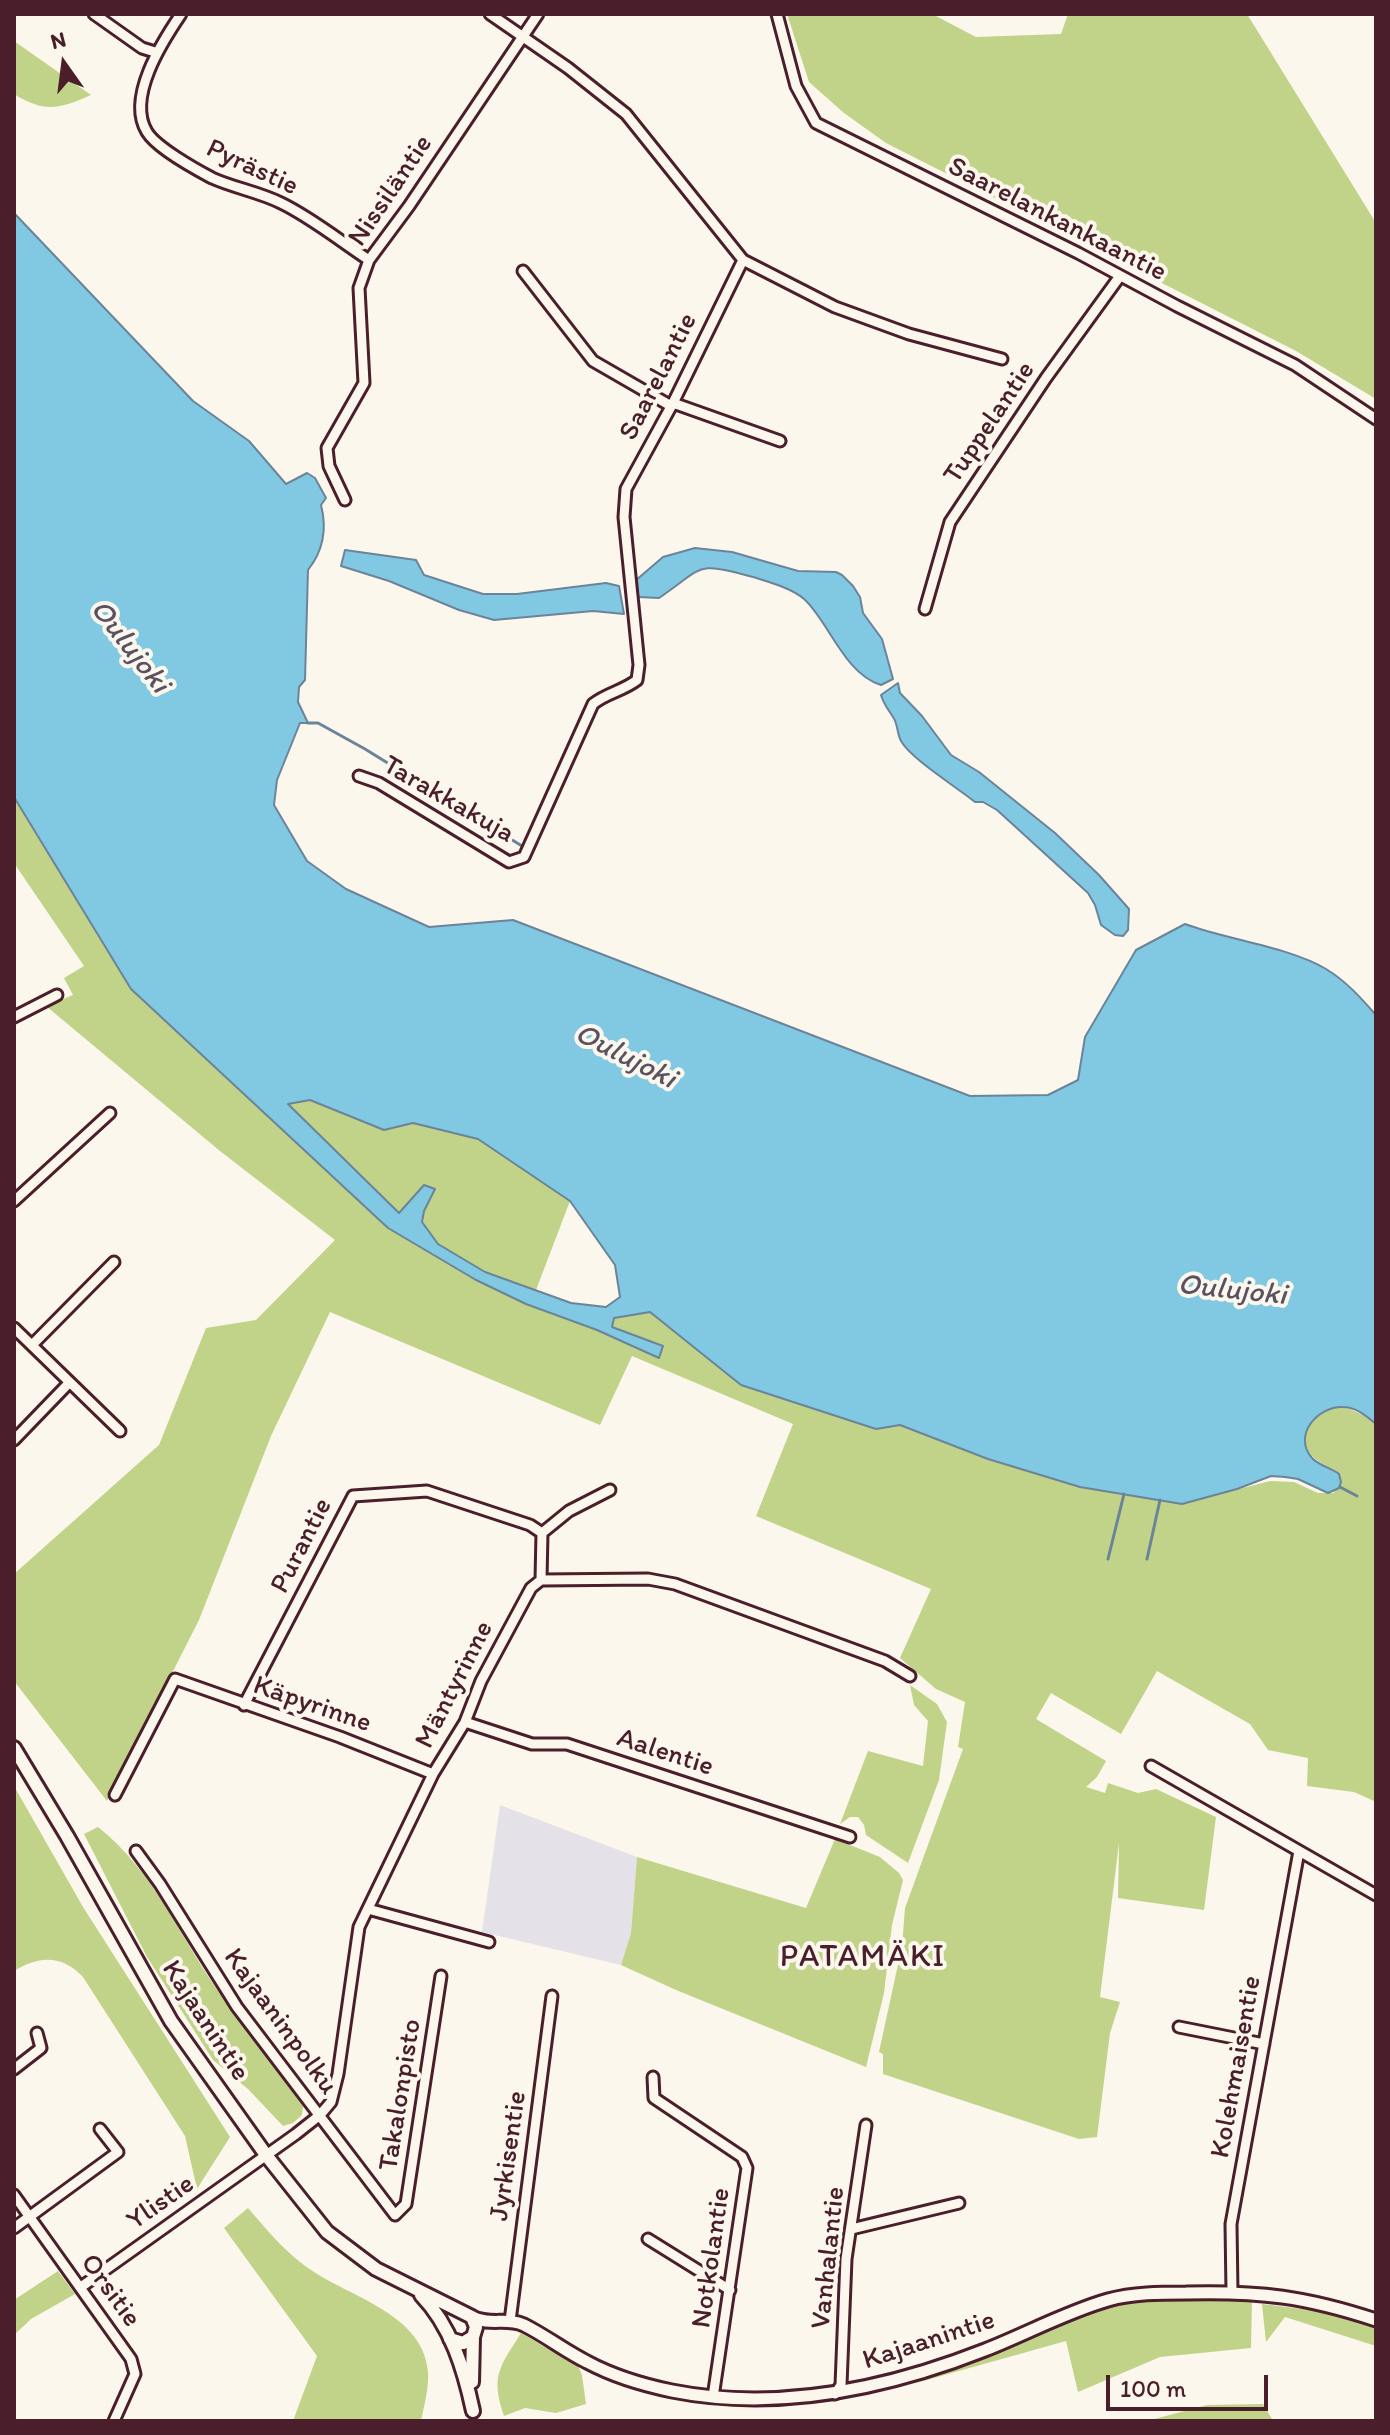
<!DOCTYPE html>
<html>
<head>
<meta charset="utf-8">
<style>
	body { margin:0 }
	#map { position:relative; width:1390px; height:2435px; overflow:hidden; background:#fbf7ec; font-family:Itim,sans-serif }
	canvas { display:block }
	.frame { position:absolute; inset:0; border:16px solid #4a1f2b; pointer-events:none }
	.north { position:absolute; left:24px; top:24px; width:80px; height:80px; -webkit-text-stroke:6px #fbf7ec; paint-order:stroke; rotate:346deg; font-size:22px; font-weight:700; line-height:32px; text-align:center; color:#4a1f2b }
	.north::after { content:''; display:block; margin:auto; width:28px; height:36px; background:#4a1f2b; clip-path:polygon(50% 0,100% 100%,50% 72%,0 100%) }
	.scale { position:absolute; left:1106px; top:2375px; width:162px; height:36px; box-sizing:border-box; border:4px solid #4a1f2b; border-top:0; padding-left:10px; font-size:24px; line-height:28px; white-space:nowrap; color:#4a1f2b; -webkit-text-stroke:6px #fbf7ec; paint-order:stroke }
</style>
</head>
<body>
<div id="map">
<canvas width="1390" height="2435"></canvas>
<div class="frame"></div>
<div class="north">N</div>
<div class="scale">100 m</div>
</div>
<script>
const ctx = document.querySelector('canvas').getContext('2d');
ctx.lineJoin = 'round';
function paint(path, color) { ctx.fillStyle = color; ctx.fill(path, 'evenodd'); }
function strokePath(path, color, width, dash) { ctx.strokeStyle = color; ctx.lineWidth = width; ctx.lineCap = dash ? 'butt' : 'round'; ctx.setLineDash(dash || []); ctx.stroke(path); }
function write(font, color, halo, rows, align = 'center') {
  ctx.font = font + ' Itim,sans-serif'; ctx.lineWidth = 8; ctx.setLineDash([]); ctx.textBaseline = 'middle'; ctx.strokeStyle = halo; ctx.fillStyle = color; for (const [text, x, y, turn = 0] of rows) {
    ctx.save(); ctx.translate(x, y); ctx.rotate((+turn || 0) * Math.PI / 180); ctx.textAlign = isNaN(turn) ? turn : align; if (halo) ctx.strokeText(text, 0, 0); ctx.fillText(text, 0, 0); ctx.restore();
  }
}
const built = new Path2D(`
	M500,1805L637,1857L631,1933L621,1965L482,1932Z`);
const green = new Path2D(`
	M787,14H932L976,37L1061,34L1068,14H1247L1376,223V399L1296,351L886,143L844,113L809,82Z
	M14,41L91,95C60,109 44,113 14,94Z
	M14,797L108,952L388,1228L476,1280L526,1304L597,1330L658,1358L663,1346L612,1327L613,1318L650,1312L741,1385L875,1429L900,1425L988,1459L1080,1487L1181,1504L1270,1481L1294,1482L1318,1493H1334L1337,1472C1316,1460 1299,1454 1308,1425C1328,1396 1353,1407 1376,1424V1802L1354,1792L1307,1786L1308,1758L1268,1750L1250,1724L1157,1671L1121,1734L1051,1693L1036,1719L1106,1761L1097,1777L1086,1787L1105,1793L1108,1783L1138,1793L1156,1789L1216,1817L1204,1910L1118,1898L1119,1843L1100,1997L1120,2002L1110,2033L1097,2137L1079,2139L883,2074V2054L879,2052L902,1946L905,1908L963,1749L958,1747L965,1702L936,1689L900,1658L931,1589L756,1516L793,1424L632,1356L600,1425L330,1312L271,1436L199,1620L107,1801L14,1681V1574L159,1445L206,1328L256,1320L335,1240L220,1151L46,1006L73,995L64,978L84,966L14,863Z
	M310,1100L384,1130L413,1123L478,1139L570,1201L536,1290L485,1272L438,1244L422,1222L424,1211L435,1189L424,1185L399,1214L287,1104Z
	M910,1685L937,1704L947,1722L939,1780L908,1863L866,1835L864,1825L858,1817H850L840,1824L868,1751L923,1766L928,1721L914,1705Z
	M14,1786L83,1907L230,2137L197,2189L185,2136L83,1977C63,1955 39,1955 14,1971Z
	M98,1827C154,1872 178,1933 218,1991C245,2030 275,2067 303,2106L302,2115L293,2123L283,2126L248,2089L213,2060L147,1957L84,1834Z
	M835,1839L880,1857L899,1873L903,1880L892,1925L884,1993L866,2067L676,1990L621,1965L631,1933L637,1857L806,1908Z
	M248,2208C268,2231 287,2255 314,2272C354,2298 424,2316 428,2372C429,2389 424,2405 421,2421H293L317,2356L224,2228Z
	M58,2271L75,2294L31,2319L14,2335V2300Z
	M1151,2299H1252L1251,2348L1160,2357L1078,2392L1066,2341L916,2383L1113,2305Z
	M1262,2304L1336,2313L1376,2325V2346L1285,2317L1266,2342Z
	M521,2333L578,2366L582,2375L586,2404L556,2413L525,2408L504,2416C490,2375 500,2367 521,2333Z
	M1263,2404L1273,2421H1147L1207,2405Z`);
const water = new Path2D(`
	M14,213L193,401L249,441L286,484L307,473L315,478L326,498L321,505C327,528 323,551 308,570L305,680L299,687L298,702L308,723H300L277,780L274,805L307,861L346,889L429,927L513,920L970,1096L1048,1095L1078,1080L1085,1037L1136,950L1185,924C1228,940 1289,947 1326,969C1346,981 1361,998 1376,1015V1424C1366,1416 1356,1407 1343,1407C1318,1406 1292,1435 1312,1458C1318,1465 1331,1468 1339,1474L1341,1482L1339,1488L1328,1493L1298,1479L1285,1477L1271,1476L1237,1489L1182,1504L1080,1487L988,1459L900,1425L876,1429L741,1385L650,1312L614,1318L612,1327L663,1346L659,1358L597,1330L526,1304L476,1280L388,1228L131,989L14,797ZM310,1100L384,1130L413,1123L478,1139L570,1201L615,1265L620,1297L606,1307L571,1303L485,1272L438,1244L422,1222L424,1211L435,1189L424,1185L399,1213L288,1104Z
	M695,548L732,552L798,571L836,572L842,575L853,586L860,597L863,613L882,639L893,679L881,685C844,674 828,620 804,599C791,588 769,582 753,577C694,561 706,566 659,598L638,597L634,595L635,581L663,557Z
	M345,550L416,560L424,575L483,594H517L606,583L619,586L624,614L593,611L494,620L459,610L389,581L341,566Z
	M898,683L900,693L922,716L951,755L979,772L1055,833L1099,875L1129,909L1128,930L1123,936L1115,935L1101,925L1095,905L1088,893L997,810L983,802H975C958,788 911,759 901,741C897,734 898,724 893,717C888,709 884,705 881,695Z`);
const stream = new Path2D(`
	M308,723H318L365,749L522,846
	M1340,1487L1357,1496
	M1108,1559L1124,1494
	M1147,1559L1160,1500`);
const minor = new Path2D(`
	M94,14L142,48L155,52
	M181,14C162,42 126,98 147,132C156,147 195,169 212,178C234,188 259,192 281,203C312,218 340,241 369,260
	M490,14L568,68L626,114L743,260L835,307L909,334L1002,359
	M777,14L796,86L816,123L1078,253L1177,306L1295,365L1376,419
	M523,271L593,361L671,406
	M673,403L780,441
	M345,500L329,466L327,448L364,383L359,288L369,260L409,206L538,14
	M925,609L950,522L1046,378L1120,276
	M359,776L379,783L509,862L524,857L593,704C606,693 623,691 637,680L639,665L624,517L626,489L673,403L743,260
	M14,1017L57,995
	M14,1201L110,1113
	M14,1328L120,1431
	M32,1345L114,1262
	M14,1440L69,1383
	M542,1533L569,1511L610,1490
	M244,1705L353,1496L427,1491L530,1525L542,1533L541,1580
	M465,1722L532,1744H567L850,1837
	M1151,1766L1376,1895
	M115,1795L175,1679L340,1737L433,1774
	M136,1851L160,1884L237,2007L395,2215L406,2204L441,1976
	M368,1909L489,1942
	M1179,2027L1264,2044
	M14,2069L41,2048L37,2033
	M653,2077L654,2098L742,2157L747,2168L713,2397
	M14,2195L131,2359L135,2374L114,2421
	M14,2228L118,2152L100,2129
	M851,2229L959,2203
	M648,2239L730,2290
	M81,2287L296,2134L320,2115L331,2102L338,2074L359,1927L433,1774L465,1722L481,1681L531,1588L541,1580L648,1579L675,1584L885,1661L910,1676
	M1232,2292L1231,2224L1299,1851
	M510,2321L552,1996
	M835,2394L841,2385L846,2259L866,2125`);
const tertiary = new Path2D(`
	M472,2317C490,2326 507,2317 524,2325C546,2336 565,2351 587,2362C613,2376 643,2385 672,2391C778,2412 886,2389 985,2350C1026,2334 1066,2312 1108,2300C1133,2293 1160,2293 1186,2293C1260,2291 1306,2297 1376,2320`);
const secondary = new Path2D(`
	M14,1748L67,1836L171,2021L266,2155L327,2232L376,2269L472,2317L476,2327L473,2337L463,2343L450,2339
	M421,2295C451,2326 464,2369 473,2411
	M472,2382L473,2337`);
const streetNames = [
	["Pyrästie",252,168,25],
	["Nissiläntie",391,191,-56],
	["Saarelankankaantie",1057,220,27],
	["Saarelantie",659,377,-63],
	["Tuppelantie",990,423,-56],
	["Tarakkakuja",448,800,30],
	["Purantie",302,1546,-63],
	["Mäntyrinne",455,1685,-63],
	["Käpyrinne",312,1705,19],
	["Aalentie",665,1753,18],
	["Kajaanintie",205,2021,57],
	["Kajaaninpolku",280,2022,54],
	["Kolehmaisentie",1237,2067,-80],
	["Takalonpisto",401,2095,-81],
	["Jyrkisentie",509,2156,-82],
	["Ylistie",161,2203,-35],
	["Notkolantie",712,2258,-82],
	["Vanhalantie",829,2258,-84],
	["Orsitie",110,2291,54],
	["Kajaanintie",929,2341,-18]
];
const waterNames = [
	["Oulujoki",129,647,52],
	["Oulujoki",625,1057,27],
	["Oulujoki",1232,1291,6]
];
const quarterNames = [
	["PATAMÄKI",863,1958]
];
paint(built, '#e4e1e8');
paint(green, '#c1d388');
paint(water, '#81c8e2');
strokePath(water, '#6b8499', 2);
strokePath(stream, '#6b8499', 3);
strokePath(minor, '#4a1f2b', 15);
strokePath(tertiary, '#4a1f2b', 17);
strokePath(secondary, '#4a1f2b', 18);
strokePath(minor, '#fbf7ec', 9);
strokePath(tertiary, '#fbf7ec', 11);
strokePath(secondary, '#fbf7ec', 12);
write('28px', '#4a1f2b', '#fbf7ec', streetNames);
write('italic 30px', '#5a5262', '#fbf7ec', waterNames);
ctx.letterSpacing = '2px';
write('32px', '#4a1f2b', '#fbf7ec', quarterNames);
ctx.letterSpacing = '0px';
</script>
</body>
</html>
